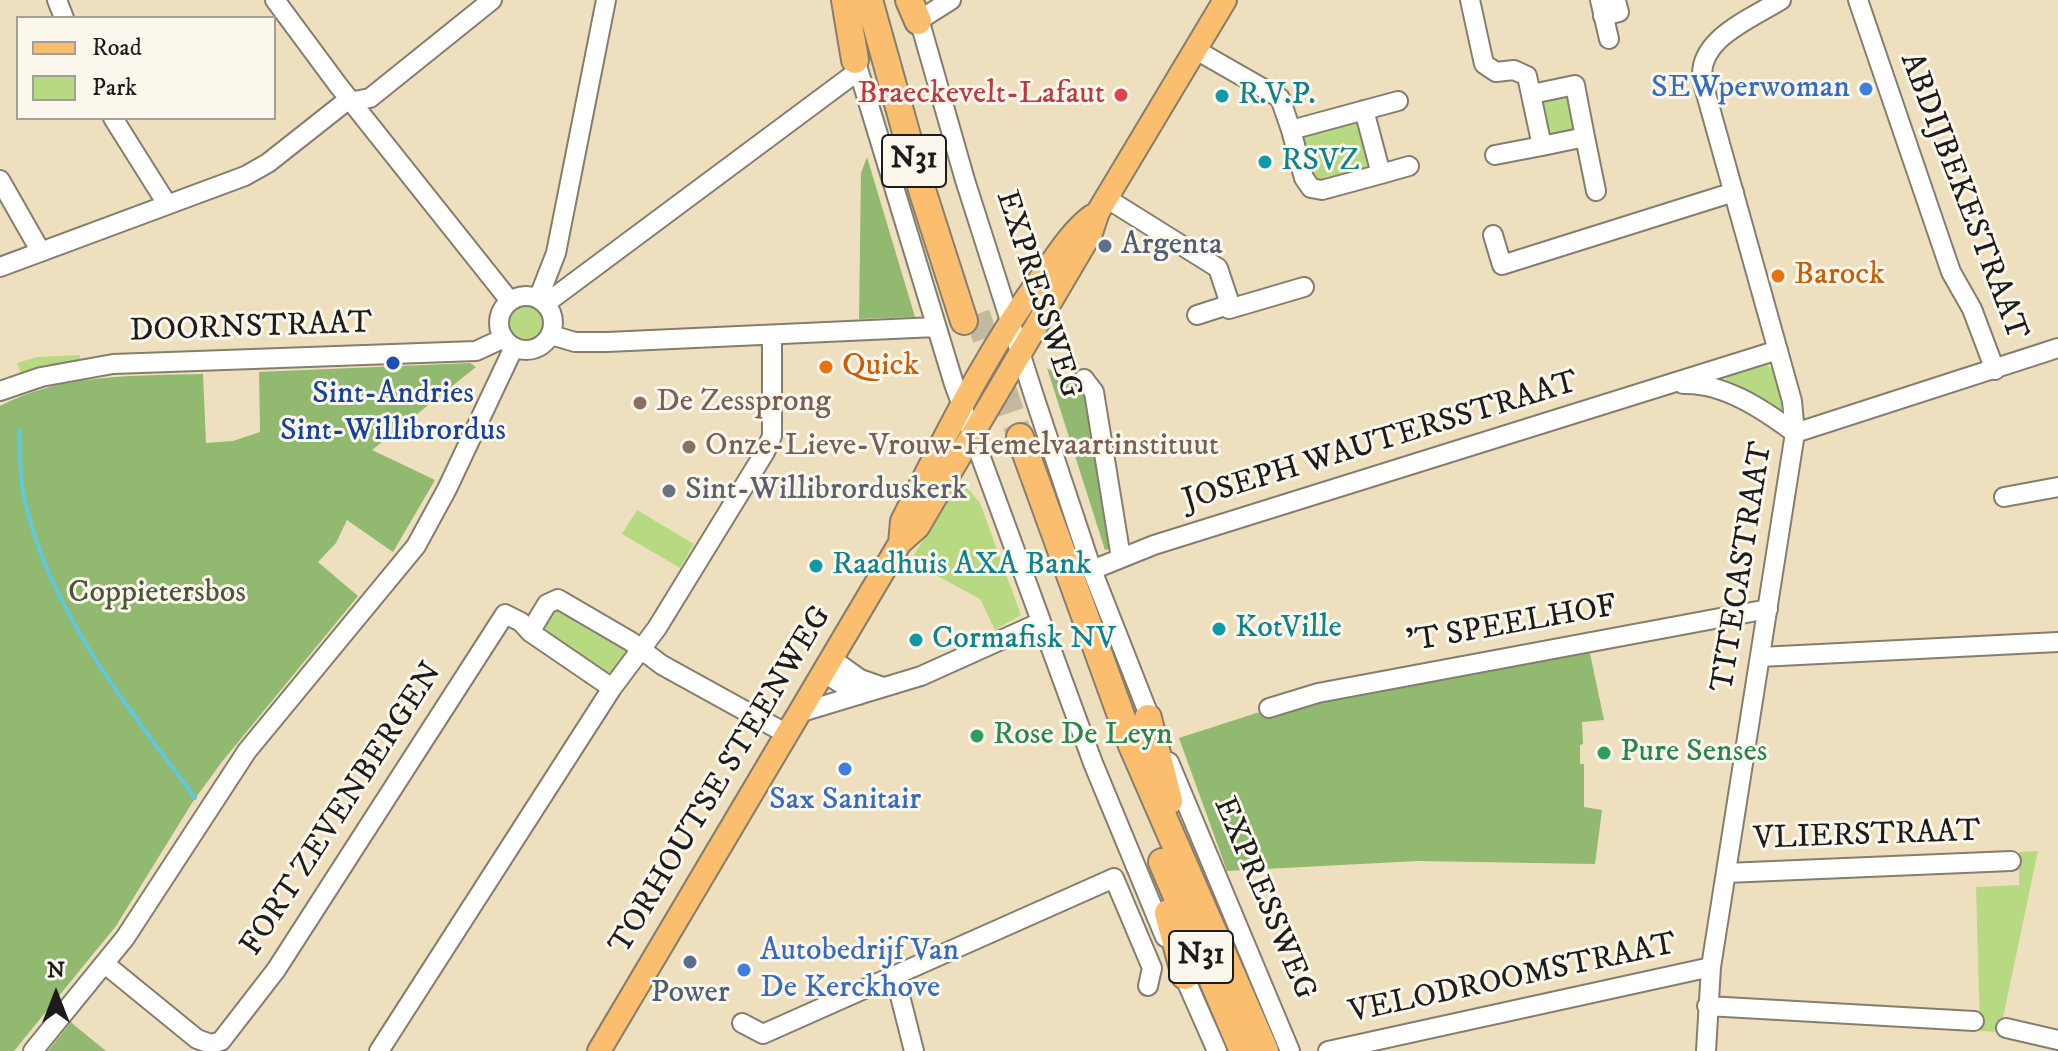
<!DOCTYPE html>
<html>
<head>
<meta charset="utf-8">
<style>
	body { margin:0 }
	#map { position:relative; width:2058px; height:1051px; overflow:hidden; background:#eee0bf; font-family:"IM FELL DW Pica",serif }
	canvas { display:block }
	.legend { position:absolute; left:16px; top:16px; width:260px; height:104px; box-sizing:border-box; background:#fbf7ec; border:2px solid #a29f99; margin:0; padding:10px 14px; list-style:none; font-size:24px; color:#1c1c1c }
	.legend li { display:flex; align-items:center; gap:16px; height:40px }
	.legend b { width:40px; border:2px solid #a29f99 }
	.north { position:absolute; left:16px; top:955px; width:80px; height:80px; -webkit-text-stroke:6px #fbf7ec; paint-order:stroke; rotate:0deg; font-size:22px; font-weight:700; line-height:32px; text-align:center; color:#1c1c1c }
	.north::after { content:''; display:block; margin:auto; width:28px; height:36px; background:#1c1c1c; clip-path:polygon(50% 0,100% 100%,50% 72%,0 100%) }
</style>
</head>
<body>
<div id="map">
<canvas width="2058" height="1051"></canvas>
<ul class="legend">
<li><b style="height:10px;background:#fabe6e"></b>Road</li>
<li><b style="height:22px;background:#b7d981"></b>Park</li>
</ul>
<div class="north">N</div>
</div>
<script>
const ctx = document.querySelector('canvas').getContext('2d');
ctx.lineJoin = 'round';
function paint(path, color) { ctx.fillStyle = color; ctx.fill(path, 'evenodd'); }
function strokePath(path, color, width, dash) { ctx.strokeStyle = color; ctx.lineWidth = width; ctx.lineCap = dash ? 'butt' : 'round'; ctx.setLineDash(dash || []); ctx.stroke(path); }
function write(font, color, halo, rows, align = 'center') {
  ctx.font = font + ' "IM FELL DW Pica",serif'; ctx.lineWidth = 6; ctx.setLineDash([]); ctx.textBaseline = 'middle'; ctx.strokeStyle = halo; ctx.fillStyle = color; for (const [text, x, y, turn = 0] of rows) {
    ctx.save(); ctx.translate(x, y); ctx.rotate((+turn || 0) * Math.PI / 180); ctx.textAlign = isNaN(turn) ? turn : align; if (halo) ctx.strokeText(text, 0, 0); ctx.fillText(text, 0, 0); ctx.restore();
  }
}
const green = new Path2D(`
	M1567,94L1577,124L1574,132L1548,136L1540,108L1542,100Z
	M1358,119L1372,168L1314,184L1300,137Z
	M504 323a22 22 0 1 1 44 0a22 22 0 1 1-44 0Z
	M80,355V362L22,376L17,363L37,357Z
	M1764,363L1776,372L1784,404L1780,411L1725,382L1726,376Z
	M963,483L980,503L1021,615L995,630L980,599L910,561L957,486Z
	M637,510L694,544L680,568L622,534Z
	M556,606L626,646L627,651L616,671L603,673L550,641L543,622Z
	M2038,851L2000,1032L1980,1031L1976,887L2019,885V852Z`);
const forest = new Path2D(`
	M867,157L915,317L859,319L861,173Z
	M470,363L476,367L372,450L435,480L393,552L347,520L336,543L318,562L358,596L221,763L192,803L116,926L14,1051H0V406C63,373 134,376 203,374L206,443L233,441L260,432L259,372Z
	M1047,368L1077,386L1090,405L1110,549L1105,550Z
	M1588,644L1604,720L1582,722L1583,744L1580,745V764H1584V807L1602,810L1595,864L1418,861L1227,871L1179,738L1269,709Z
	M71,1022L74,1025L106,1051H48Z`);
const stream = new Path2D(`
	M19,430C21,451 19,476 24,497C49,612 127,705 195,798`);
const highwayTunnel = new Path2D(`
	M977,314L1020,437`);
const minor = new Path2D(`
	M57,0L64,18
	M275,0L338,85L510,301
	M1470,0L1484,64L1496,72L1514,70L1527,76L1542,146L1585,137L1575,85L1532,94
	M1600,0L1609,39
	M1858,0L1951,272L1972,309L1995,370
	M917,12L965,180L1034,396L1092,570L1154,728
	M1603,16L1619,12L1616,1
	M918,21L951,0
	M852,49L954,384L1093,763L1165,937
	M1196,50L1280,98L1291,130L1398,101
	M113,118L167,204
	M1291,130L1304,178L1311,188L1322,190L1381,174L1364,110
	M1585,137L1596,191
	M1495,155L1542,146
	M1381,174L1409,166
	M0,180L41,252
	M1106,198L1218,268L1228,298L1225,306L1197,315
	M1493,235L1502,265L1734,192
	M0,267L245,176L268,163L344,103L370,98L492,0
	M499 323a27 27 0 1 1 54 0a27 27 0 1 1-54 0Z
	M538,299L556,253L606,0
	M545,304L858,71
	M1225,306L1229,309L1304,287
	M551,335L575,342H607L936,327
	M1084,379L1094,392L1121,558
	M1683,384C1723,382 1764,410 1795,433
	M0,391L41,377L113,364L476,351L504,338
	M1795,433L2058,348
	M2004,497L2058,487
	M1092,570L1154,545L1778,350
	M530,632L547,604L558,599L630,641L662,665L787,734
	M1760,657L2058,642
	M832,659L860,679L883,687
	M824,673L859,695
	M1269,708L1318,693L1768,609
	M802,712L921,676L1041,622
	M1169,762L1290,1051
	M1726,873L2011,861
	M105,964L197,1039L211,1044L221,1041L276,970L505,614L521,622L530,632L612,688
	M1180,967L1217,1051
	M895,976L914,1051
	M1707,1006L1974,1021
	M742,1023L763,1034L1114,878L1152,968L1148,986
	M2006,1028L2058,1040
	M33,1051L125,938L247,751L416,546L447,489L514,347
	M379,1051L612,688L657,628L765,452L772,436V336
	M1328,1051L1711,967
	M1706,1051L1711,967L1795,433L1792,401L1703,83C1694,40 1751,19 1781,0`);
const major = new Path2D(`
	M900,543L902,521C946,435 987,350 1045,272C1059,252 1072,231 1092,216
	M599,1051L900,543L918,527L1091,233L1098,212L1225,0`);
const highway = new Path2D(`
	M845,0L855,60
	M869,0L923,193L964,321
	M909,0L918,21
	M1020,437L1131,743L1265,1051
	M1148,718L1169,801
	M1162,862L1243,1051
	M1168,913L1185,976`);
const markers = [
	[1866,89,8,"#3f7fe0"],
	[1121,95,8,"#e0444e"],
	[1222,96,8,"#0f9aa8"],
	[1265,162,8,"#0f9aa8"],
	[1105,246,8,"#5c6f8a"],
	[1778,276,8,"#e8710a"],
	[393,363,8,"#1a4fb4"],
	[826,367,8,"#e8710a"],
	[640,403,8,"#8d6e63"],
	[689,447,8,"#8d6e63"],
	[669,491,8,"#6b7280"],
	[816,566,8,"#0f9aa8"],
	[1219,629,8,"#0f9aa8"],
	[916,640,8,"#0f9aa8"],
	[977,736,8,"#2e9e5b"],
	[1604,753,8,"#2e9e5b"],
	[845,769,8,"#3f7fe0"],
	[690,962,8,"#5c6f8a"],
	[744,970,8,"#3f7fe0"]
];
const shields = [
	[914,161,64],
	[1201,957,64]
];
const shieldNames = [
	["N31",914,161],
	["N31",1201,957]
];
const shopNames = [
	["SEWperwoman",1850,89],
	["Sax Sanitair",845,801,"center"],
	["Autobedrijf Van",760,952,"left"],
	["De Kerckhove",760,989,"left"]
];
const healthNames = [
	["Braeckevelt-Lafaut",1105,95]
];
const cultureNames = [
	["R.V.P.",1238,96],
	["RSVZ",1281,162],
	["Raadhuis AXA Bank",832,566],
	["KotVille",1235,629],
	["Cormafisk NV",932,640]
];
const streetNames = [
	["ABDIJBEKESTRAAT",1962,197,69],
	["EXPRESSWEG",1037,295,72],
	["DOORNSTRAAT",251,329,-2],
	["JOSEPH WAUTERSSTRAAT",1381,443,-17],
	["TITECASTRAAT",1744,567,-81],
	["'T SPEELHOF",1512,626,-10],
	["TORHOUTSE STEENWEG",722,781,-59],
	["FORT ZEVENBERGEN",343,810,-57],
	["VLIERSTRAAT",1867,837,-2],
	["EXPRESSWEG",1263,899,67],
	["VELODROOMSTRAAT",1513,980,-12]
];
const serviceNames = [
	["Argenta",1121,246],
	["Power",690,994,"center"]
];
const foodNames = [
	["Barock",1794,276],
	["Quick",842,367]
];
const transitNames = [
	["Sint-Andries",393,395],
	["Sint-Willibrordus",393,432]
];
const educationNames = [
	["De Zessprong",656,403],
	["Onze-Lieve-Vrouw-Hemelvaartinstituut",705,447]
];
const worshipNames = [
	["Sint-Willibrorduskerk",685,491]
];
const parkNames = [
	["Coppietersbos",157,594]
];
const leisureNames = [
	["Rose De Leyn",993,736],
	["Pure Senses",1620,753]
];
paint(green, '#b7d981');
paint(forest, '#91b96f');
strokePath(stream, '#61c7df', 4);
strokePath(highwayTunnel, '#c4b99e', 26, [26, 13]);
strokePath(minor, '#857e6e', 22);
strokePath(major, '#857e6e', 26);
strokePath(highway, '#857e6e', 30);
strokePath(minor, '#fff', 18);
strokePath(major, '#fabe6e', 22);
strokePath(highway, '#fabe6e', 26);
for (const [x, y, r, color] of markers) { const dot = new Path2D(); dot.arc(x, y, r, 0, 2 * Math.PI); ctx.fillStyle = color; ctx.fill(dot); strokePath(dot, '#fbf7ec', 3); }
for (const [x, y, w] of shields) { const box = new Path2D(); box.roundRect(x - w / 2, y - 26, w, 52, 6); ctx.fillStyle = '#fbf7ec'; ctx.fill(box); strokePath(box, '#1c1c1c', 2); }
write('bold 30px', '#1c1c1c', null, shieldNames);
write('32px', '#366cbe', '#fbf7ec', shopNames, 'right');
write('32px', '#be3a42', '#fbf7ec', healthNames, 'right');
write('32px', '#0d838f', '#fbf7ec', cultureNames, 'left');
write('32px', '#1c1c1c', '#fbf7ec', streetNames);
write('32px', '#4e5e75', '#fbf7ec', serviceNames, 'left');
write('32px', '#c56008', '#fbf7ec', foodNames, 'left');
write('32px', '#164399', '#fbf7ec', transitNames);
write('32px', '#785e54', '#fbf7ec', educationNames, 'left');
write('32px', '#5b616d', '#fbf7ec', worshipNames, 'left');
write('32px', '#4a553a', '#fbf7ec', parkNames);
write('32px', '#27864d', '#fbf7ec', leisureNames, 'left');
</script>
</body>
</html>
